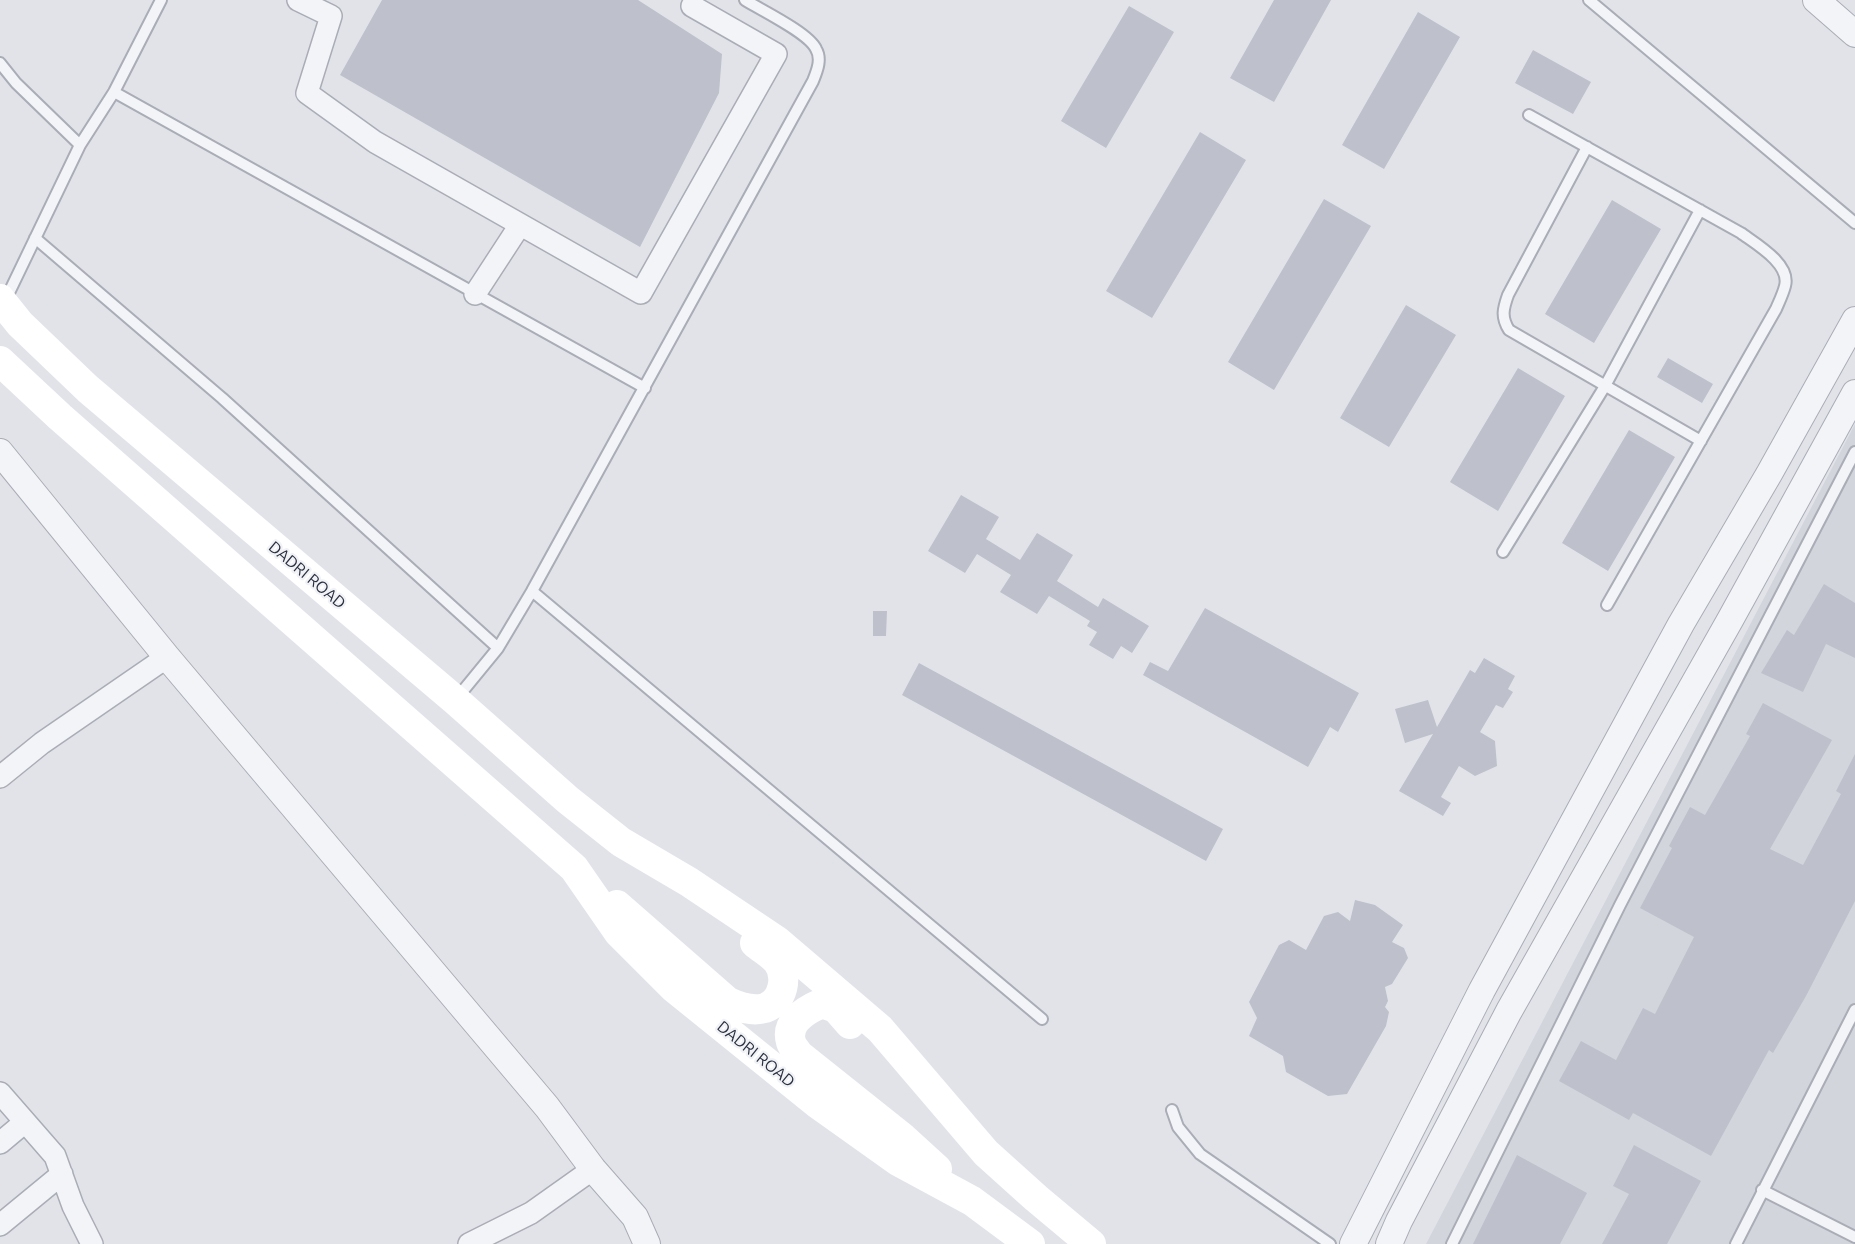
<!DOCTYPE html>
<html>
<head>
<meta charset="utf-8">
<style>
	body { margin:0 }
	canvas { display:block; background:#e1e3e9 }
</style>
</head>
<body>
<canvas width="1855" height="1244"></canvas>
<script>
const ctx = document.querySelector('canvas').getContext('2d');
ctx.lineJoin = 'round';
function paint(path, color) { ctx.fillStyle = color; ctx.fill(path, 'evenodd'); }
function strokePath(path, color, width, dash) { ctx.strokeStyle = color; ctx.lineWidth = width; ctx.lineCap = dash ? 'butt' : 'round'; ctx.setLineDash(dash || []); ctx.stroke(path); }
function write(font, color, halo, rows, align = 'center') {
  ctx.font = font + ' Ubuntu,sans-serif'; ctx.lineWidth = 4.5; ctx.setLineDash([]); ctx.textBaseline = 'middle'; ctx.strokeStyle = halo; ctx.fillStyle = color; for (const [text, x, y, turn = 0] of rows) {
    ctx.save(); ctx.translate(x, y); ctx.rotate((+turn || 0) * Math.PI / 180); ctx.textAlign = isNaN(turn) ? turn : align; if (halo) ctx.strokeText(text, 0, 0); ctx.fillText(text, 0, 0); ctx.restore();
  }
}
const built = new Path2D(`
	M1855,424V1244H1426Z`);
const building = new Path2D(`
	M382,0H638L722,54L719,93L640,247L340,75Z
	M1274,0H1331L1274,102L1230,78Z
	M1129,6L1174,32L1106,148L1061,121Z
	M1418,12L1460,37L1384,169L1342,145Z
	M1533,50L1591,82L1573,114L1515,83Z
	M1200,132L1246,160L1152,318L1106,291Z
	M1324,199L1371,226L1274,390L1228,362Z
	M1612,200L1661,229L1594,343L1545,314Z
	M1406,305L1456,335L1389,447L1340,418Z
	M1668,358L1713,384L1702,403L1657,377Z
	M1518,368L1565,396L1498,511L1450,482Z
	M1629,430L1675,457L1608,571L1562,543Z
	M961,495L999,517L986,539L1020,560L1037,533L1073,555L1057,581L1098,607L1103,598L1149,626L1132,653L1121,646L1113,659L1089,645L1097,632L1087,626L1090,621L1049,596L1037,614L1000,592L1011,575L977,554L965,573L928,551Z
	M1824,584L1855,603V658L1826,644L1803,692L1761,673L1787,630L1794,635Z
	M1205,608L1359,693L1338,732L1330,727L1308,767L1143,675L1150,662L1168,671Z
	M873,611H887L886,636H873Z
	M1484,658L1515,676L1508,689L1513,692L1503,708L1496,705L1480,732L1495,741L1497,766L1475,776L1459,766L1441,797L1451,803L1443,816L1399,791L1433,734L1405,743L1395,709L1428,700L1437,727L1470,670L1475,673Z
	M919,663L1223,829L1206,861L902,695Z
	M1763,703L1832,740L1770,849L1803,865L1841,794L1836,791L1855,754V901L1806,996L1773,1053L1769,1050L1711,1156L1633,1113L1629,1120L1559,1081L1581,1041L1616,1060L1643,1008L1655,1014L1694,937L1640,908L1672,848L1669,846L1690,807L1705,815L1750,736L1746,734Z
	M1355,900L1375,905L1403,925L1392,942L1404,948L1408,958L1392,984L1385,987L1388,1001L1385,1007L1389,1012L1386,1026L1347,1094L1328,1096L1286,1072L1283,1056L1249,1036L1257,1018L1249,1002L1279,945L1289,940L1306,950L1324,916L1338,912L1350,921Z
	M1634,1145L1701,1181L1667,1244H1602L1629,1194L1613,1186Z
	M1517,1155L1587,1193L1560,1244H1473Z`);
const service = new Path2D(`
	M1589,0L1855,223
	M0,63L16,83L80,145
	M114,92L645,388
	M1529,115L1741,233C1756,244 1791,264 1785,286C1783,294 1779,302 1776,309L1607,605
	M1587,147L1508,295C1503,309 1501,317 1509,330L1701,441
	M35,238L222,398L498,648
	M5,301L80,145L114,92L161,0
	M1503,552L1605,386L1700,210
	M532,591L1042,1019
	M457,698L498,648L532,591L813,81C817,71 822,59 816,49C809,33 761,10 745,0
	M1172,1110L1178,1127L1200,1154L1330,1244
	M1762,1190L1855,1237
	M1452,1244L1620,905L1855,452
	M1736,1244L1855,1010`);
const minor = new Path2D(`
	M298,0L331,16L307,93L375,142L641,293L776,54L692,6
	M475,294L520,225
	M0,777L42,743L167,657
	M0,1093L55,1156L73,1206L92,1244
	M0,1143L25,1122
	M0,1225L62,1174
	M469,1244L531,1213L593,1169`);
const tertiary = new Path2D(`
	M1816,0L1855,34
	M0,452L167,657L547,1107L593,1169L635,1217L647,1244
	M1353,1244L1482,990L1681,624L1769,474L1855,320
	M1389,1244L1399,1221L1509,1011L1730,620L1855,393`);
const secondary = new Path2D(`
	M0,299L20,324L88,389L455,700L568,800L621,842L689,882L777,941L880,1029L986,1153L1036,1198L1091,1244
	M0,361L60,417L574,868L619,933L673,987L818,1104L898,1161L972,1201L1030,1244
	M617,905L728,1002C739,1007 752,1012 765,1008C783,1002 789,976 777,961C771,954 762,949 755,943
	M850,1024L836,1008L822,1003C806,1010 785,1022 791,1042C792,1046 796,1051 799,1055L903,1138L937,1169`);
const streetNames = [
	["DADRI ROAD",307,575,40],
	["DADRI ROAD",756,1054,39]
];
paint(built, '#d3d5dd');
paint(building, '#bec1cb');
strokePath(service, '#aaadb6', 14);
strokePath(minor, '#aaadb6', 24);
strokePath(tertiary, '#aaadb6', 28);
strokePath(service, '#f3f4f7', 10);
strokePath(minor, '#f3f4f7', 21);
strokePath(tertiary, '#f3f4f7', 26);
strokePath(secondary, '#fff', 30);
write('16px', '#2a2f3f', '#f0f2f6', streetNames);
</script>
</body>
</html>
